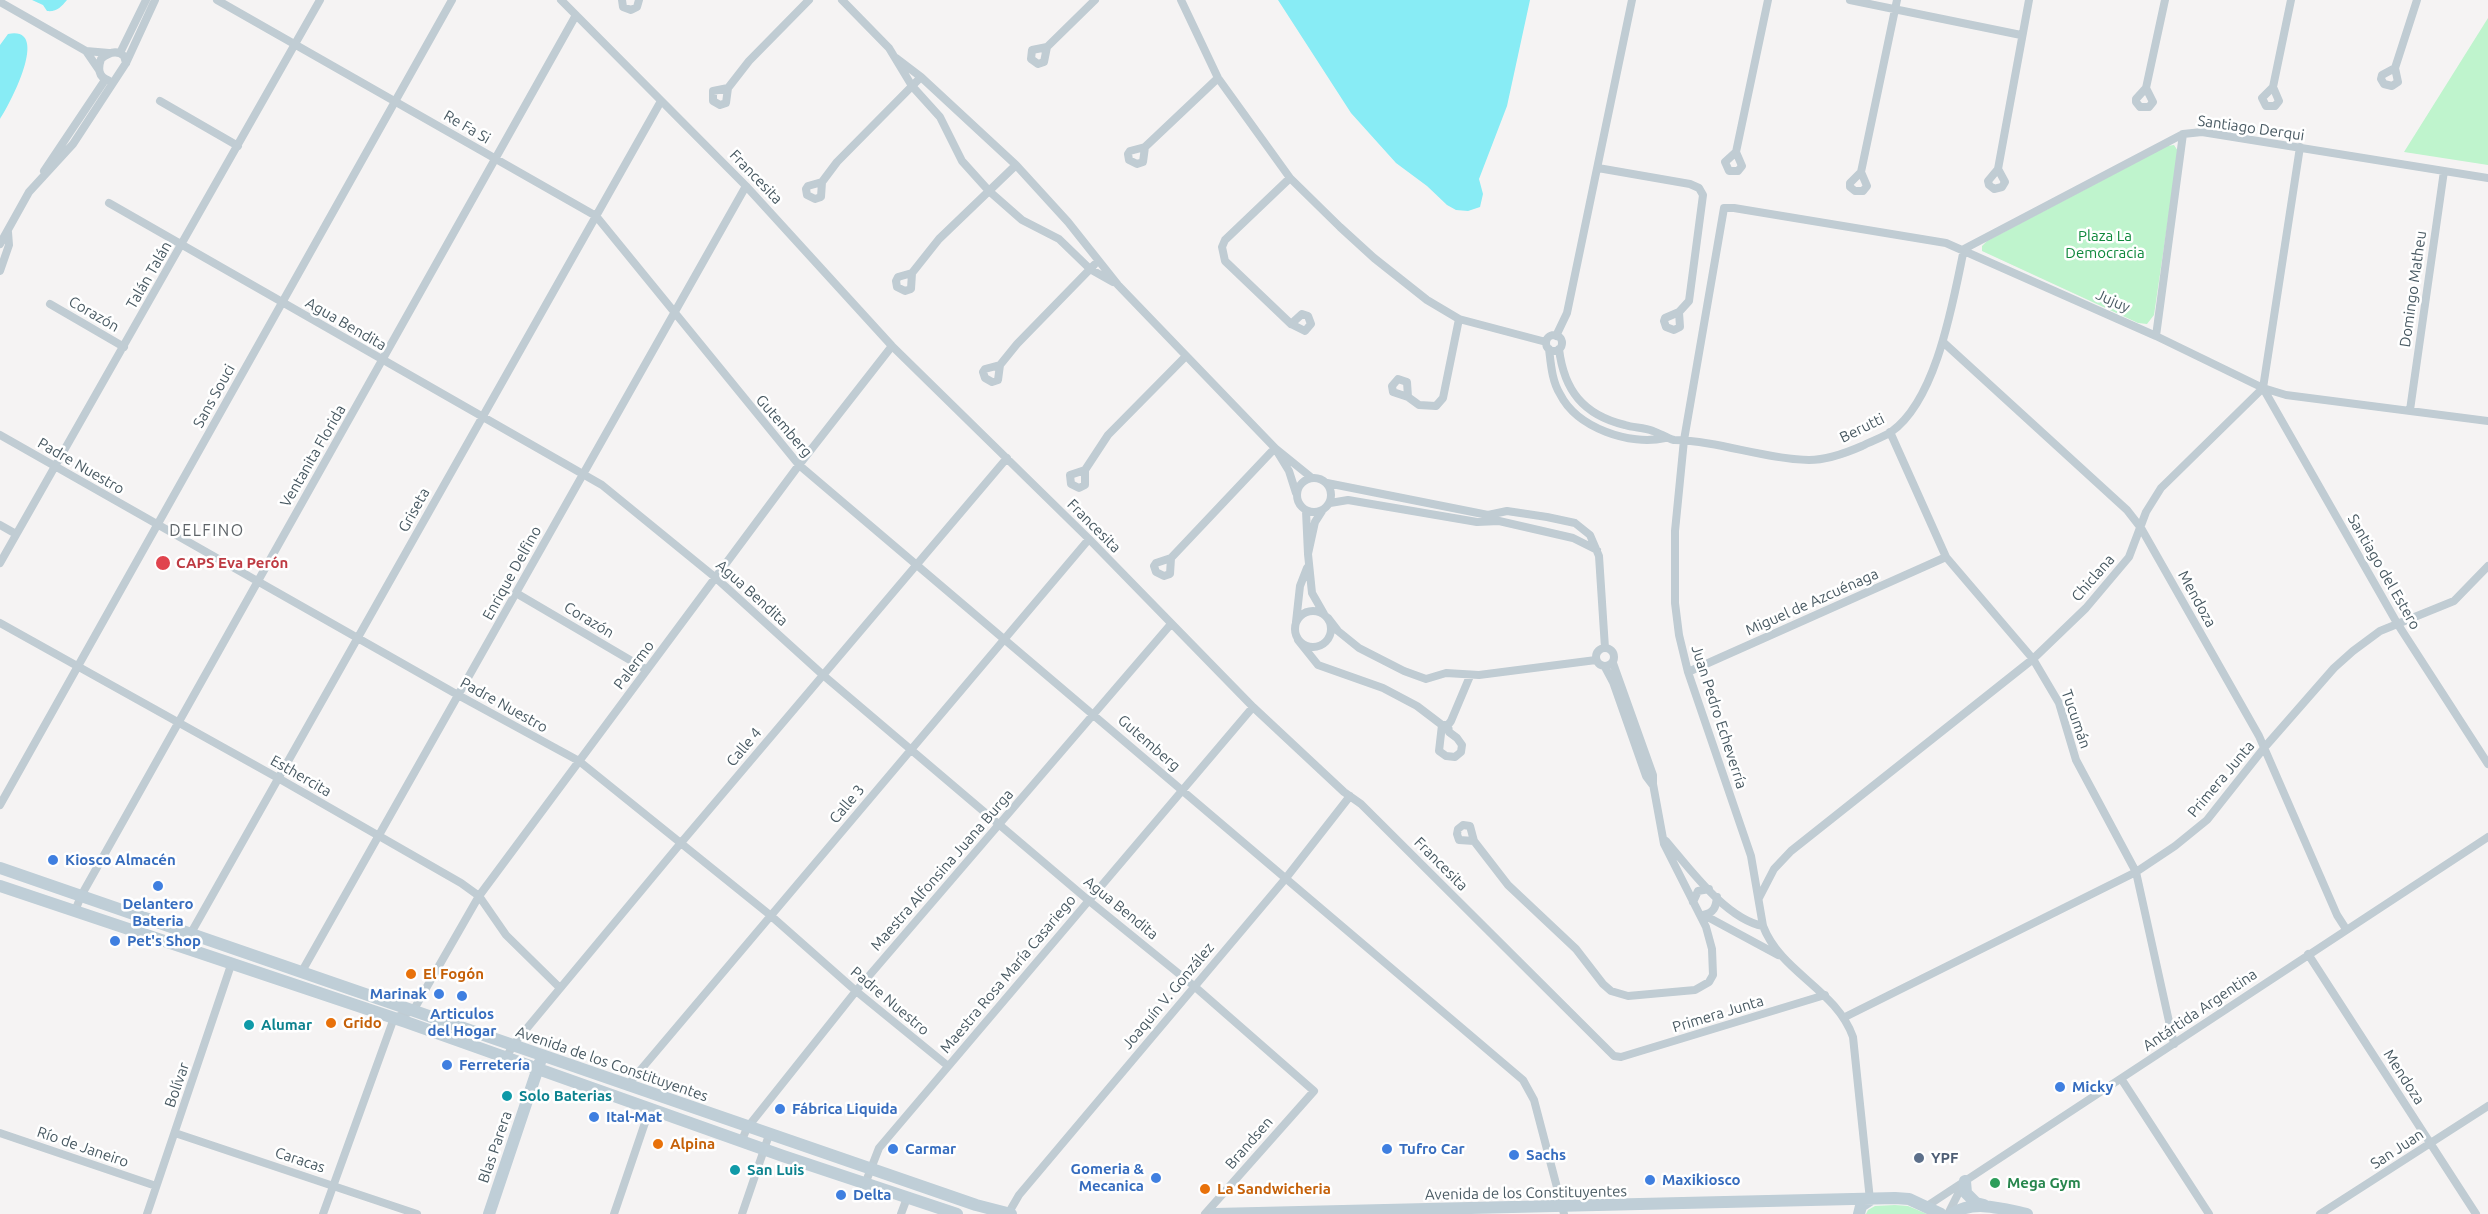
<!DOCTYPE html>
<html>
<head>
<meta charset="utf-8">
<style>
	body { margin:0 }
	canvas { display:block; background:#f5f3f3 }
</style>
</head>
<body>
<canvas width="2488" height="1214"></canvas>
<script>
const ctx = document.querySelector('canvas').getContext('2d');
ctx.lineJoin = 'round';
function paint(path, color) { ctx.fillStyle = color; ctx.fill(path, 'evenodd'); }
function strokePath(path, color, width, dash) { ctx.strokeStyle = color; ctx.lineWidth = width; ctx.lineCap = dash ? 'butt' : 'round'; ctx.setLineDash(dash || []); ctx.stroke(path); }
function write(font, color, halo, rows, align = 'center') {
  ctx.font = font + ' Ubuntu,sans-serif'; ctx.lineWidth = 5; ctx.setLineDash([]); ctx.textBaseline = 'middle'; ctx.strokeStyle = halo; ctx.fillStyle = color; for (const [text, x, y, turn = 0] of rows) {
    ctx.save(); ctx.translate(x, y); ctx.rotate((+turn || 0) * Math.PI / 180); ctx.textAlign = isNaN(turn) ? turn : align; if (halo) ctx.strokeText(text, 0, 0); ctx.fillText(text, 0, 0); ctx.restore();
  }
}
const green = new Path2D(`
	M2488,18V165L2404,152Z
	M2174,145L2178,151L2154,315L2147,324L2138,323L1982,251V246L1987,241L2167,146Z
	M1895,1205L1908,1206L1927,1214H1866L1868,1210L1875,1206Z`);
const water = new Path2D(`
	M32,0H67C61,7 57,12 47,11L43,5Z
	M1278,0H1530L1507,106L1479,179L1483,194L1480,207L1468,211L1456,210L1447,205L1427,186L1396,163L1351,113Z
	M8,34C52,25 9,106 0,119V45Z`);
const street = new Path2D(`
	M217,0L596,216L799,465L1523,1080L1534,1100L1564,1214
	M561,0L746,186L892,346L1089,539L1253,707L1344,792L1361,804L1614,1056L1621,1057L1825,995
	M622,0L623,7L631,10L637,7L639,0
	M842,0L889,48L912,86L940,117L962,161L989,191L1022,220L1059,239L1090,269L1113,282
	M1181,0L1218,78L1290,178L1340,227L1374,258L1427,300L1459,319L1546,342
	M1850,0L2021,35
	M0,2L86,51
	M1047,47L1044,62L1038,64L1031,59L1032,50L1047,47L1095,0
	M120,53L146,0
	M896,58L921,77L1016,165L1068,222L1118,285L1275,448L1312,478
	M2395,68L2382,75L2381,79L2384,84L2392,86L2398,82L2395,68L2417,0
	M99,70L86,51L109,53
	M108,80C98,77 98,68 101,59C108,53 116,49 124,56L126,63
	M2273,87L2279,101L2275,106H2266L2262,98L2273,87L2291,0
	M728,88L713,91V101L720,105L726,103L728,88L749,61L809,0
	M2146,88L2153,102L2149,107H2140L2136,102V99L2146,88L2165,0
	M160,101L238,146
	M1145,147L1143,162L1137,164L1129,160L1128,154L1130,151L1145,147L1218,78
	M1736,152L1742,166L1738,171H1729L1725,162L1736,152L1768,0
	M1598,168L1690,184L1699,188L1703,195L1689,301L1679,312L1665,318L1664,321L1666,327L1674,330L1680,327L1679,312
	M1998,169L2005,182L2002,187L1994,189L1989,185L1988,181L1998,169L2029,0
	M44,171L105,80
	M1861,172L1867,186L1863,191H1855L1850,187V183L1861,172L1897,0
	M1290,178L1225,240L1222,247L1225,261L1291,324L1305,331L1311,324L1308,316L1302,314L1291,324
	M822,182L808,186L806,189L807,195L815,199L821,197L822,182L837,162L921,77
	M109,203L602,485L716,578L823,675L1088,900L1194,986L1314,1091L1205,1214
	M0,244L29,192L73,144L126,63L155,0
	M0,271L9,245L8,232
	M912,273L898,277L896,281L897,287L905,291L911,289L912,273L939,239L1016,165
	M50,304L124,347
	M1546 343a8 8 0 1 1 16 0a8 8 0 1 1-16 0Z
	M1556,336L1567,313L1632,0
	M2156,336L2183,134
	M1943,342L2127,510L2141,528L2259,736L2337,915L2346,929
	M1549,349C1551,365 1552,381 1560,394C1577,428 1630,446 1665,438
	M1559,349C1564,390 1583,415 1625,425C1634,428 1644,427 1653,431C1660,433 1666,438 1674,440C1720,441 1764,459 1809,460C1827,460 1846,453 1862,446C1871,441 1882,438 1891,432C1937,400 1953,301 1964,249L2183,134L2202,132L2488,178
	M1000,365L985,369L983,372L985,378L992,382L998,380L1000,365L1017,344L1094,265
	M2263,388L2397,623L2488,764
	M1408,397L1407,382L1398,379L1392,386L1393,392L1408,397L1419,405L1436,406L1443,398L1459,319
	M2410,410L2444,171
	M1890,432L1946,557L2033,659L2059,703L2076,760L2136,872L2174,1044
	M0,435L458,695L579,761L770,915L856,991L948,1066
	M1278,453L1289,471L1296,493
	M1085,470L1070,475L1071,484L1079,488L1085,485V470L1108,435L1186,356
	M1297 495a17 17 0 1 1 34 0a17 17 0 1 1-34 0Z
	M1327,483L1488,515L1507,511L1547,517L1575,523L1590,535L1599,556L1605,648
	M1330,503L1348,500L1477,522L1499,521L1573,538L1597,550
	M1306,511L1308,554L1315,522L1322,511
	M0,525L16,534
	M1308,554L1312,593L1324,614
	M1171,558L1170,574L1164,576L1156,572L1154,566L1156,563L1171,558L1275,448
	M0,563L320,0
	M516,593L647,670
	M1295 629a18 18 0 1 1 36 0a18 18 0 1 1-36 0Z
	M1328,618L1338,631L1359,648L1404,671L1426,679L1446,673L1479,675L1596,660
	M1296,622L1300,586L1307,568
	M0,623L278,778L461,883L479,896L506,935L560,988
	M1298,640L1318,665L1383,688L1417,706L1442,725H1448L1451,721L1470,676
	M1596 657a9 9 0 1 1 18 0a9 9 0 1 1-18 0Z
	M1605,667L1613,682L1646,776L1652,784
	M1688,672L1946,557
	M1442,725L1439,751L1446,756L1455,757L1461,752L1462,745L1457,738L1449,732L1448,725
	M0,805L452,0
	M1474,841L1459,840L1457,834L1458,829L1463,825L1470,826L1474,841L1508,885L1576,949L1603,984L1611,991L1628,996L1695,990L1709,982L1713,975L1712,949L1706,927L1664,844L1653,784V775L1613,663
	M1666,841C1690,869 1726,919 1763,926
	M1759,898L1774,869L1791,851L2033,659L2086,608L2129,557L2146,512L2161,488L2263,388L2300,147
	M1693,902L1698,891L1709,889
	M75,911L81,896L576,15
	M1703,915C1714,913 1716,907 1717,897
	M1704,915L1778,955
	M191,933L661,101
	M2308,954L2476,1214
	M301,973L746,186
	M1845,1017L2136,872L2175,846L2207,820L2264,748L2334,668L2353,651L2380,631L2454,601L2488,566
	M506,1058L513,1045L680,844L1007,458
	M2122,1080L2209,1214
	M627,1086L1089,539
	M0,1133L156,1186
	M175,1133L417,1214
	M742,1140L747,1128L856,991L1171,624
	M865,1184L879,1148L1253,707
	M1870,1200L1853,1037C1836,989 1781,973 1763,926L1751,856L1688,672L1679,635L1675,603V531L1684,440L1724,208H1734L1946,243L2156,336L2263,388L2286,395L2488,421
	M1927,1206L2488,837
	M147,1214L231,965
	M323,1214L394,1018L413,1011L479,896L799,465L892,346
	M614,1214L650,1108
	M742,1214L769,1135
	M901,1214L907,1198
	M1008,1214L1019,1195L1286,878L1350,796
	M1948,1214L1964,1182
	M2320,1214L2488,1106`);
const secondary = new Path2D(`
	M0,868L976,1205L1011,1214
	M0,886L406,1022L783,1156L957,1214
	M1965,1181L1966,1193L1976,1203L1984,1205
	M489,1214L540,1062
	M1215,1214L1895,1198L1909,1199L1941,1214
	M1859,1214L1861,1206L1870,1200
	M1952,1214C1974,1199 2003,1209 2027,1214`);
const markers = [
	[163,563,8,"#e0444e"],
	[53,860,6,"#3f7fe0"],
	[158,886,6,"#3f7fe0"],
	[115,941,6,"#3f7fe0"],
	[411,974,6,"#e8710a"],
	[439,994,6,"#3f7fe0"],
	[462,996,6,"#3f7fe0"],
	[331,1023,6,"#e8710a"],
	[249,1025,6,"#0f9aa8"],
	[447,1065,6,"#3f7fe0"],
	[2060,1087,6,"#3f7fe0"],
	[507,1096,6,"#0f9aa8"],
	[780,1109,6,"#3f7fe0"],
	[594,1117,6,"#3f7fe0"],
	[658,1144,6,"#e8710a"],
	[893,1149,6,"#3f7fe0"],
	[1387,1149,6,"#3f7fe0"],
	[1514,1155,6,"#3f7fe0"],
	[1919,1158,6,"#5c6f8a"],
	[735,1170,6,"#0f9aa8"],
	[1156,1178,6,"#3f7fe0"],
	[1650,1180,6,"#3f7fe0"],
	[1995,1183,6,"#2e9e5b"],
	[1205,1189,6,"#e8710a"],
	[841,1195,6,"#3f7fe0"]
];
const streetNames = [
	["Re Fa Si",467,127,30],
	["Santiago Derqui",2251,128,8],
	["Francesita",756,177,46],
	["Talán Talán",149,275,-60],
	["Domingo Matheu",2413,289,-82],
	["Jujuy",2113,301,24],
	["Corazón",94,314,30],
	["Agua Bendita",346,324,30],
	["Sans Souci",214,396,-61],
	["Gutemberg",784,426,49],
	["Berutti",1862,428,-26],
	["Ventanita Florida",313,456,-60],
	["Padre Nuestro",81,466,30],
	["Griseta",414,510,-61],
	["Francesita",1094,526,45],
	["Santiago del Estero",2384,572,60],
	["Enrique Delfino",512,573,-61],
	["Chiclana",2093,578,-49],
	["Agua Bendita",752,593,42],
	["Mendoza",2197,599,61],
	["Miguel de Azcuénaga",1812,602,-24],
	["Corazón",589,620,31],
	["Palermo",634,665,-53],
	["Padre Nuestro",504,705,29],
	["Juan Pedro Echeverría",1719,717,72],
	["Tucumán",2076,719,71],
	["Gutemberg",1149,743,41],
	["Calle 4",744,747,-50],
	["Esthercita",301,776,30],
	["Primera Junta",2221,779,-50],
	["Calle 3",847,804,-50],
	["Francesita",1441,864,45],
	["Maestra Alfonsina Juana Burga",942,870,-49],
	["Agua Bendita",1121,908,39],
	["Maestra Rosa María Casariego",1008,974,-50],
	["Joaquín V. González",1168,996,-50],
	["Padre Nuestro",890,1001,40],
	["Antártida Argentina",2200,1010,-34],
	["Primera Junta",1718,1014,-17],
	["Avenida de los Constituyentes",612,1064,19],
	["Mendoza",2404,1077,57],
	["Bolívar",177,1085,-71],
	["Brandsen",1249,1143,-49],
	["Río de Janeiro",83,1147,19],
	["Blas Parera",495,1147,-71],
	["San Juan",2397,1149,-33],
	["Caracas",300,1160,18],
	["Avenida de los Constituyentes",1526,1193,-1]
];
const parkNames = [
	["Plaza La",2105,236],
	["Democracia",2105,253]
];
const healthNames = [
	["CAPS Eva Perón",176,563]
];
const shopNames = [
	["Kiosco Almacén",65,860],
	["Delantero",158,904,"center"],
	["Bateria",158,921,"center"],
	["Pet's Shop",127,941],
	["Marinak",427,994,"right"],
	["Articulos",462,1014,"center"],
	["del Hogar",462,1031,"center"],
	["Ferretería",459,1065],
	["Micky",2072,1087],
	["Fábrica Liquida",792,1109],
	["Ital-Mat",606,1117],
	["Carmar",905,1149],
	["Tufro Car",1399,1149],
	["Sachs",1526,1155],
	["Gomeria &",1144,1169,"right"],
	["Mecanica",1144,1186,"right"],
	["Maxikiosco",1662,1180],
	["Delta",853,1195]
];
const foodNames = [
	["El Fogón",423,974],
	["Grido",343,1023],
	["Alpina",670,1144],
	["La Sandwicheria",1217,1189]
];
const cultureNames = [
	["Alumar",261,1025],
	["Solo Baterias",519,1096],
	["San Luis",747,1170]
];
const serviceNames = [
	["YPF",1931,1158]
];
const leisureNames = [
	["Mega Gym",2007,1183]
];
const neighbourhoodNames = [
	["DELFINO",207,531]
];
paint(green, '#bff4cd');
paint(water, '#88ecf5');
strokePath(street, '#c0ccd3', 8);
strokePath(secondary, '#bfced7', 12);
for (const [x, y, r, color] of markers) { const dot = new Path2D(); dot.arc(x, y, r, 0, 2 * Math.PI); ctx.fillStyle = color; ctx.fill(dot); strokePath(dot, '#fff', 2); }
write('15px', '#485962', '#fff', streetNames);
write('15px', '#0f883c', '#fff', parkNames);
write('bold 15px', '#be3a42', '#fff', healthNames, 'left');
write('bold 15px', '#366cbe', '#fff', shopNames, 'left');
write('bold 15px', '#c56008', '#fff', foodNames, 'left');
write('bold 15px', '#0d838f', '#fff', cultureNames, 'left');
write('bold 15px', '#4e5e75', '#fff', serviceNames, 'left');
write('bold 15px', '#27864d', '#fff', leisureNames, 'left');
ctx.letterSpacing = '1.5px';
write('16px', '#5e6468', '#fff', neighbourhoodNames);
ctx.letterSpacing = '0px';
</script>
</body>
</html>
